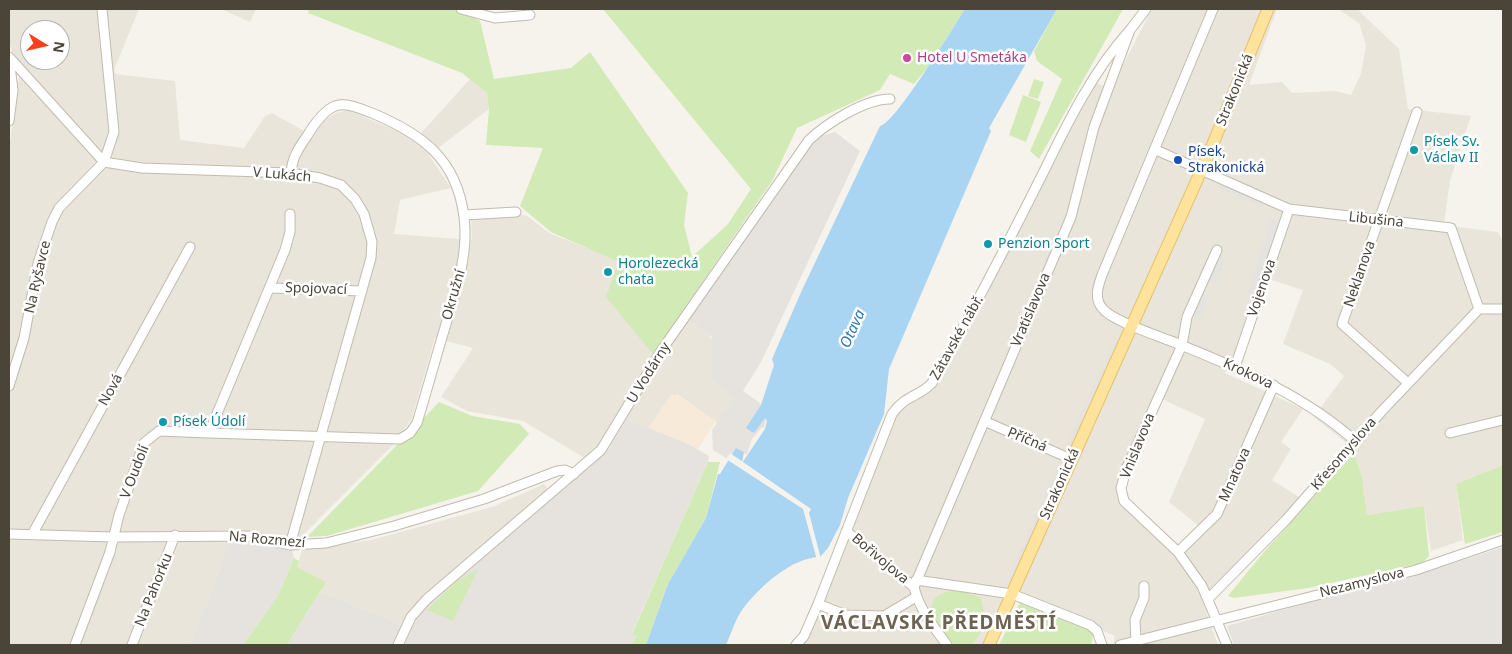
<!DOCTYPE html>
<html>
<head>
<meta charset="utf-8">
<style>
	body { margin:0 }
	#map { position:relative; width:1512px; height:654px; overflow:hidden; background:#f6f3ec; font-family:"Noto Sans",sans-serif }
	canvas { display:block }
	.frame { position:absolute; inset:0; border:10px solid #4b4439; pointer-events:none }
	.north { position:absolute; left:20px; top:20px; width:50px; height:50px; box-sizing:border-box; background:#fff; border:1px solid #b7b4b0; border-radius:50%; rotate:99deg; font-size:14px; font-weight:700; line-height:20px; text-align:center; color:#4b4439 }
	.north::after { content:''; display:block; margin:auto; width:18px; height:22px; background:#fc3f1d; clip-path:polygon(50% 0,100% 100%,50% 72%,0 100%) }
</style>
</head>
<body>
<div id="map">
<canvas width="1512" height="654"></canvas>
<div class="frame"></div>
<div class="north">N</div>
</div>
<script>
const ctx = document.querySelector('canvas').getContext('2d');
ctx.lineJoin = 'round';
function paint(path, color) { ctx.fillStyle = color; ctx.fill(path, 'evenodd'); }
function strokePath(path, color, width, dash) { ctx.strokeStyle = color; ctx.lineWidth = width; ctx.lineCap = dash ? 'butt' : 'round'; ctx.setLineDash(dash || []); ctx.stroke(path); }
function write(font, color, halo, rows, align = 'center') {
  ctx.font = font + ' "Noto Sans",sans-serif'; ctx.lineWidth = 5; ctx.setLineDash([]); ctx.textBaseline = 'middle'; ctx.strokeStyle = halo; ctx.fillStyle = color; for (const [text, x, y, turn = 0] of rows) {
    ctx.save(); ctx.translate(x, y); ctx.rotate((+turn || 0) * Math.PI / 180); ctx.textAlign = isNaN(turn) ? turn : align; if (halo) ctx.strokeText(text, 0, 0); ctx.fillText(text, 0, 0); ctx.restore();
  }
}
const residential = new Path2D(`
	M9,9H139L114,70L115,74L175,81L180,140L244,148L265,116L272,113L313,136L324,121L336,113L348,110L404,134L414,141L470,79L487,93L489,109L429,155L451,188L400,200L394,234L472,240L471,217L513,213L527,216L549,233L620,261L629,322L658,348L687,319L708,334L713,341L711,378L734,399L717,423L677,394L675,396L671,395L649,428L627,419L607,451L593,463L523,421L467,411L441,397L473,348L435,338L412,418L406,427L393,445L304,534L292,550L229,531L227,549L220,569L190,645H9V149L19,77L9,41ZM30,30H60V60H30Z
	M221,9H256L250,22Z
	M1152,9H1277L1249,85L1282,82L1292,93L1335,91L1351,95L1361,74L1366,45L1359,23L1338,9H1357L1399,49L1408,109L1471,116L1450,181L1444,223L1458,227L1498,232L1503,242V465L1456,484L1463,540L1431,551L1424,506L1367,515L1362,477L1354,453L1344,441L1314,417L1344,376L1330,364L1283,344L1303,290L1259,276L1233,358L1225,373L1303,409L1281,442L1291,449L1272,480L1302,499L1202,600L1218,645H1113L1115,636L1019,593L992,645H799L810,633L827,586L897,414L917,395L931,390L980,303L1094,82L1113,90L1124,63ZM1162,399L1205,419L1169,502L1199,526L1179,545L1127,497V484L1131,467Z
	M544,484L554,496L430,601L409,630L396,622L320,592L325,582L297,567L302,550L371,540L492,507Z`);
const commercial = new Path2D(`
	M676,394L716,421L697,450L688,444L649,428L671,395L675,396Z`);
const industrial = new Path2D(`
	M835,132L860,151L761,362L743,391L760,403L766,419L764,428L762,427L752,439L747,454L734,452L729,460L713,450L712,430L733,399L711,378L712,337L687,319L811,139Z
	M627,419L688,444L709,456L708,462L632,633L636,635L631,645H287L320,592L396,622L409,630L430,601L607,451Z
	M229,531L252,533L267,542L292,550L294,558L278,596L243,645H190L220,569L227,547Z
	M1503,547V645H1234L1227,626L1386,580L1411,577Z`);
const green = new Path2D(`
	M309,9H458L480,21L494,79L571,68L590,52L688,193L684,225L692,257L728,224L751,189L603,9H965L928,67L914,84L890,74L880,90L797,128L772,181L653,354L606,297L619,262L551,232L520,206L543,148L486,145L489,109L487,93L462,73L308,13Z
	M1057,9H1123L1039,159L1030,151L1062,79L1037,61L1034,51Z
	M1034,79L1044,82L1038,99L1028,96Z
	M1023,95L1041,102L1026,142L1009,135Z
	M439,402L472,416L520,424L529,434L478,491L327,536L307,537L397,445L414,435L421,421Z
	M1354,453L1362,477L1367,515L1424,506L1429,556L1422,563L1308,588L1234,598L1228,596L1263,553Z
	M708,462H720L706,518L668,584L646,645H631L636,636L632,634Z
	M1503,465V532L1465,544L1456,484Z
	M294,558L299,561L297,567L326,582L287,645H243L278,596Z
	M478,569L453,621L427,610L456,582Z
	M959,590L981,598C985,620 987,627 972,645H950C932,624 916,593 959,590Z
	M1020,602L1094,631L1091,645H999Z`);
const parking = new Path2D(`
	M1221,185L1262,201L1261,205L1219,188Z
	M1271,219L1279,221L1255,296L1247,294Z
	M1218,259L1224,262L1215,284L1208,281Z
	M1203,294L1209,296L1200,318L1194,315Z
	M1115,338L1120,340L1071,447L1067,445Z
	M1058,465L1062,467L1013,580L1008,578Z`);
const water = new Path2D(`
	M965,9H1057L989,128L991,131L889,369L884,414L848,498L840,525L828,548L820,557C792,557 758,588 742,610C735,620 731,634 726,645H646L668,584L706,518L718,474H720L736,448L744,452L742,463L765,429L767,421L765,418L754,433L746,428L761,405L774,365L772,359L802,290L880,126C895,124 954,26 965,9Z`);
const pier = new Path2D(`
	M730,453L811,509L809,513L821,559L817,560L803,509L726,459Z`);
const minor = new Path2D(`
	M461,9L495,18L530,15
	M1213,9L1102,275C1098,286 1093,300 1104,310C1115,322 1159,336 1176,343C1240,369 1303,394 1355,441
	M9,57L104,162L142,168L291,173L320,178L341,185L355,199L364,214L372,242L371,258L290,545
	M9,121L13,90L9,58
	M1156,150L1289,209L1451,228L1479,309
	M464,215L516,212
	M1217,250L1187,317L1182,345L1127,467L1121,488L1124,501L1178,552L1202,586L1227,645
	M271,288L362,291
	M1479,309H1503
	M1235,367L1289,209
	M1408,383L1342,324L1417,112
	M9,386L24,338L38,263L52,222L59,208L104,162L114,132L102,9
	M984,421L1071,459
	M209,433L400,439L410,433L417,423C427,390 436,357 446,324C456,289 469,254 464,217C457,159 422,134 372,113C361,109 347,102 335,106C323,111 313,126 307,136C298,149 292,158 291,173
	M1450,433L1503,420
	M846,531L914,587
	M33,533L190,247
	M9,534L113,537L252,536L290,545L326,543L394,526L484,499L557,471L565,470L574,474
	M1178,552L1217,514L1274,385
	M916,580L1012,594L1090,625L1097,631L1102,645
	M1208,599L1285,521L1381,412L1479,309
	M818,604L846,615L884,616L916,597
	M1136,642L1135,620L1144,598V586
	M75,645L110,552L119,515L144,443L159,431L209,433L285,250L290,232V214
	M132,645L175,535
	M398,645L411,617L427,599L601,450L661,351L809,140C827,123 865,99 890,99
	M796,645L804,636L818,604L892,414C905,395 919,397 932,383C972,313 1009,241 1045,169C1069,120 1093,71 1130,30
	M947,645C934,627 919,609 914,587L1071,217L1094,127L1130,30L1146,9
	M1120,645L1416,570L1503,540`);
const major = new Path2D(`
	M989,645L1210,151L1268,9`);
const markers = [
	[907,58,5,"#d1479c"],
	[1414,150,5,"#0f9aa8"],
	[1178,160,5,"#1a4fb4"],
	[988,244,5,"#0f9aa8"],
	[608,272,5,"#0f9aa8"],
	[163,422,5,"#0f9aa8"]
];
const hotelNames = [
	["Hotel U Smetáka",917,58]
];
const streetNames = [
	["Strakonická",1235,90,-68],
	["V Lukách",282,175,5],
	["Libušina",1376,220,6],
	["Neklanova",1360,274,-71],
	["Na Ryšavce",38,277,-77],
	["Vojenova",1262,288,-71],
	["Spojovací",316,289,2],
	["Okružní",454,295,-74],
	["Vratislavova",1031,310,-67],
	["Zátavské nábř.",957,338,-61],
	["U Vodárny",649,373,-58],
	["Krokova",1248,374,25],
	["Nová",111,390,-61],
	["Příčná",1027,440,23],
	["Vnislavova",1138,446,-68],
	["Křesomyslova",1344,454,-49],
	["V Oudolí",135,472,-69],
	["Mnatova",1235,475,-66],
	["Strakonická",1060,484,-66],
	["Na Rozmezí",267,540,5],
	["Bořivojova",880,559,40],
	["Nezamyslova",1362,583,-14],
	["Na Pahorku",154,590,-68]
];
const cultureNames = [
	["Písek Sv.",1424,142],
	["Václav II",1424,158],
	["Penzion Sport",998,244],
	["Horolezecká",618,264],
	["chata",618,280],
	["Písek Údolí",173,422]
];
const transitNames = [
	["Písek,",1188,152],
	["Strakonická",1188,168]
];
const waterNames = [
	["Otava",853,329,-66]
];
const districtNames = [
	["VÁCLAVSKÉ PŘEDMĚSTÍ",939,624]
];
paint(residential, '#eae5da');
paint(commercial, '#f7ead8');
paint(industrial, '#e6e2dd');
paint(green, '#d2eab5');
paint(parking, '#e5e3e0');
paint(water, '#a9d4f2');
paint(pier, '#f6f3ec');
strokePath(minor, '#c2bbae', 11);
strokePath(major, '#e6c16a', 13);
strokePath(minor, '#fff', 9);
strokePath(major, '#ffe39c', 11);
for (const [x, y, r, color] of markers) { const dot = new Path2D(); dot.arc(x, y, r, 0, 2 * Math.PI); ctx.fillStyle = color; ctx.fill(dot); strokePath(dot, '#fff', 2); }
write('14px', '#b23c85', '#fff', hotelNames, 'left');
write('14px', '#4b4439', '#fff', streetNames);
write('14px', '#0d838f', '#fff', cultureNames, 'left');
write('14px', '#164399', '#fff', transitNames, 'left');
write('italic 15px', '#2e7ab2', '#fff', waterNames);
ctx.letterSpacing = '1px';
write('bold 19px', '#6e6250', '#fff', districtNames);
ctx.letterSpacing = '0px';
</script>
</body>
</html>
